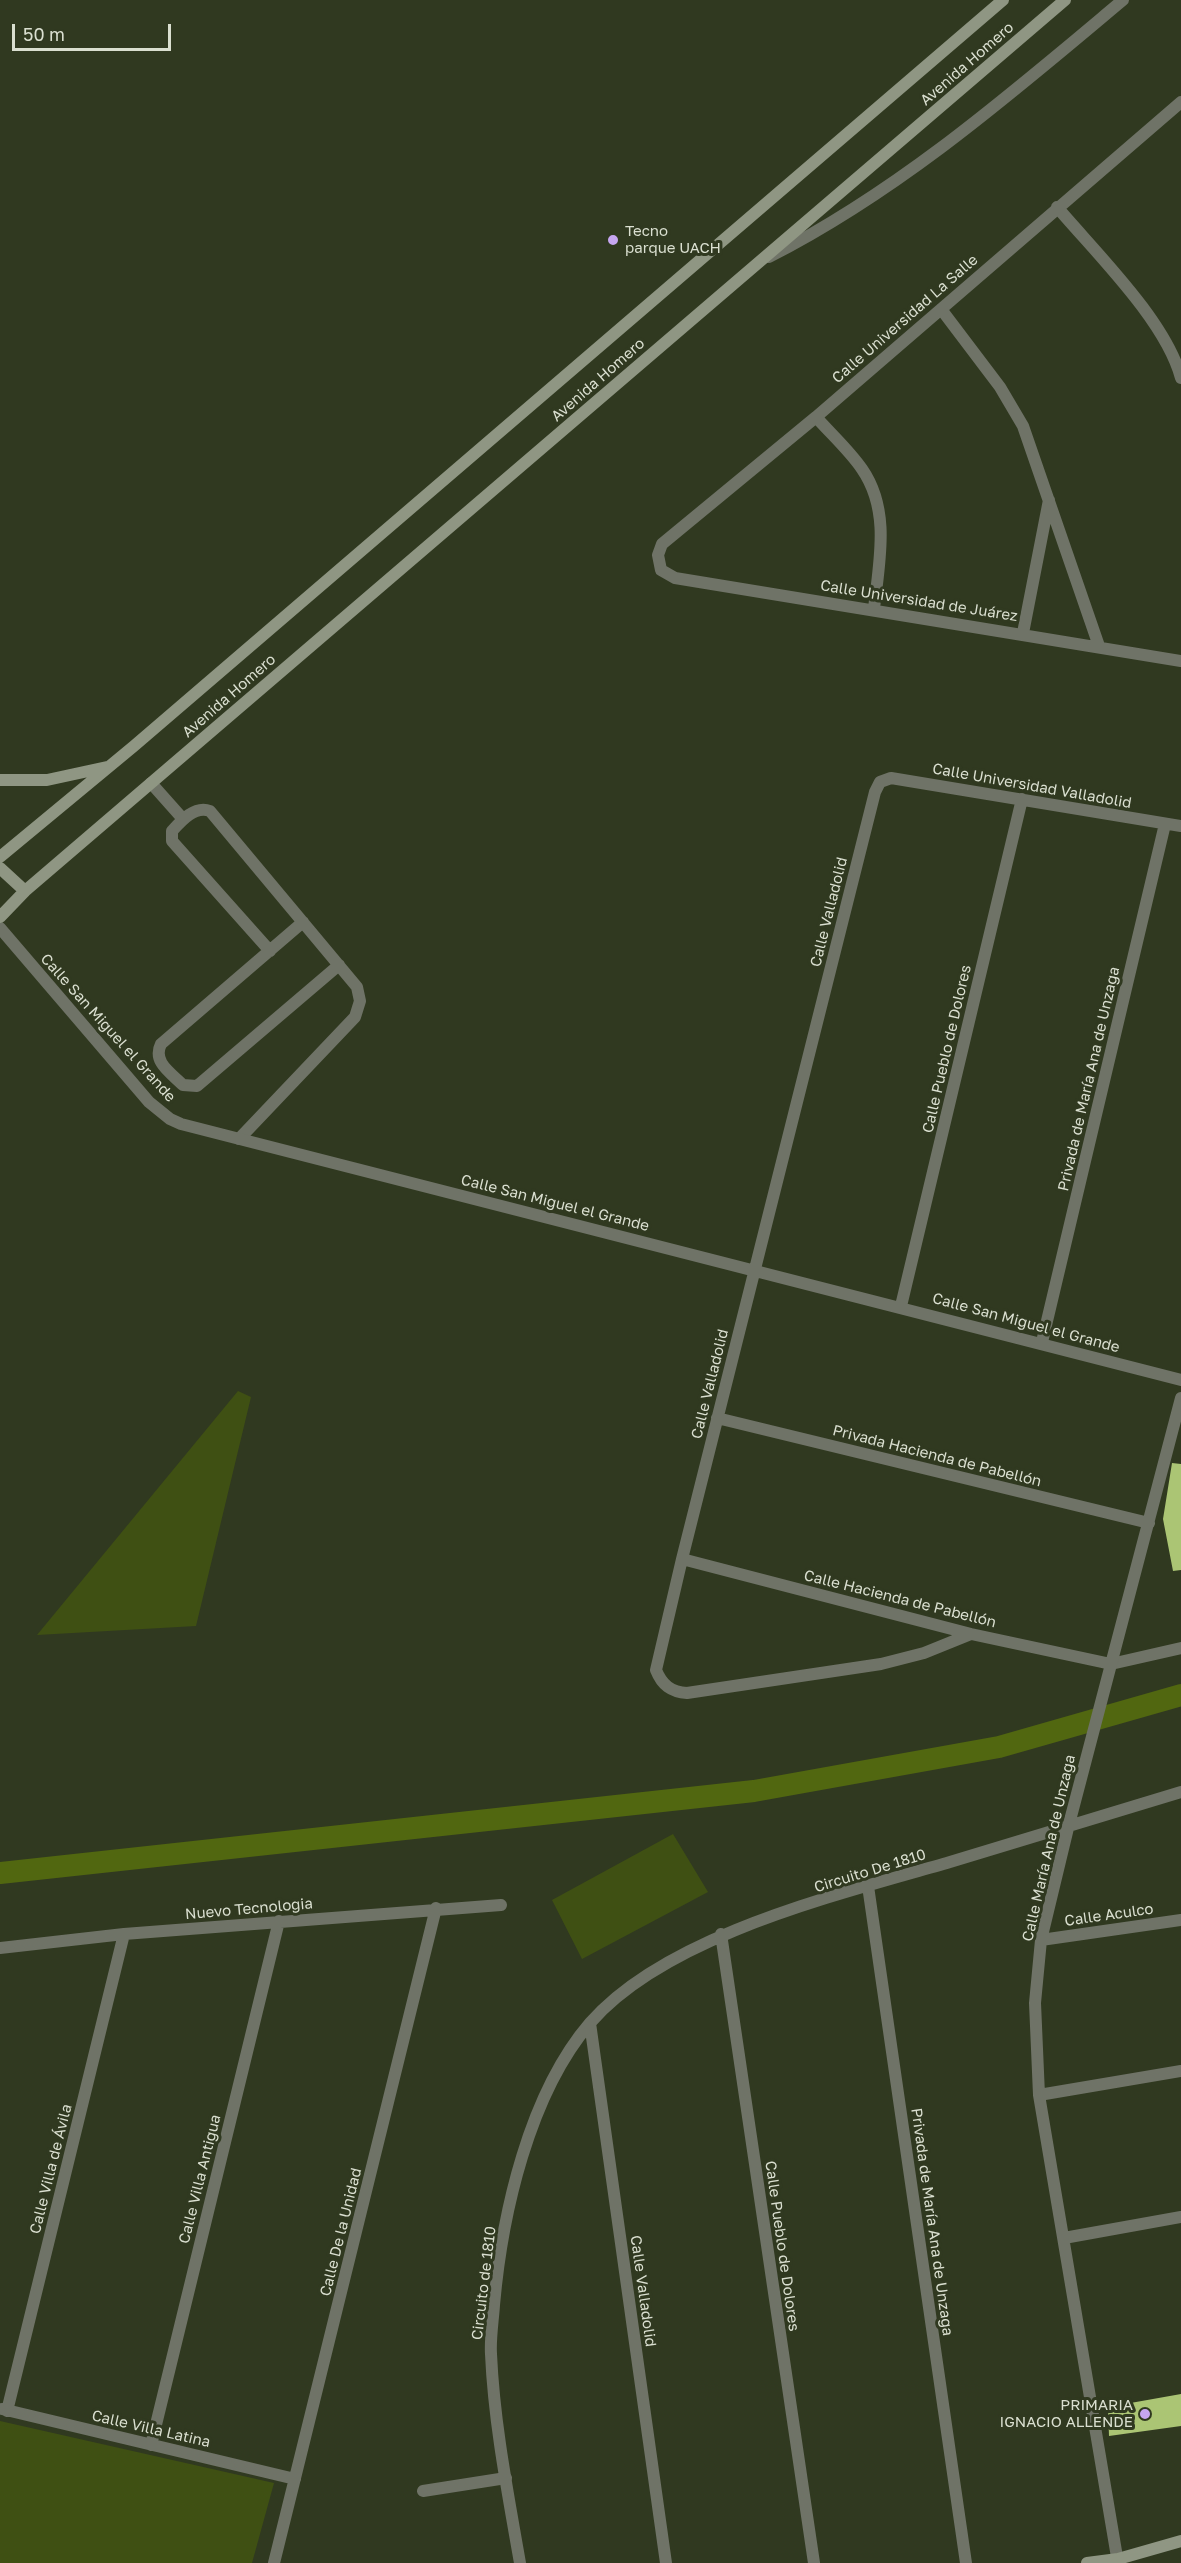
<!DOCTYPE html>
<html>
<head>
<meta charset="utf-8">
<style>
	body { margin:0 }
	#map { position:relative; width:1181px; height:2563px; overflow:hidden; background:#303920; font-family:"Golos Text",sans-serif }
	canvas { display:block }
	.scale { position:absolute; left:12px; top:24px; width:159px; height:27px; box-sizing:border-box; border:3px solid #dadfd0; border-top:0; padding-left:8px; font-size:18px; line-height:21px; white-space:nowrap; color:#dadfd0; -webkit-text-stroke:4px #303920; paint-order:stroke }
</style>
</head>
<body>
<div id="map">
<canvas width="1181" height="2563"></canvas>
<div class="scale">50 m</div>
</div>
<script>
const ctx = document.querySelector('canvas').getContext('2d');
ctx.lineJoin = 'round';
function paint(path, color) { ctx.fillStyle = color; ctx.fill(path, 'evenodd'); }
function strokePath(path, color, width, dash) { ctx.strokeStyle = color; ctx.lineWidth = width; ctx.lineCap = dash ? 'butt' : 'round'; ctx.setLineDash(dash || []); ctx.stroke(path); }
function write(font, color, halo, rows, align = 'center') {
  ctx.font = font + ' "Golos Text",sans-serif'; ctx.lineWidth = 6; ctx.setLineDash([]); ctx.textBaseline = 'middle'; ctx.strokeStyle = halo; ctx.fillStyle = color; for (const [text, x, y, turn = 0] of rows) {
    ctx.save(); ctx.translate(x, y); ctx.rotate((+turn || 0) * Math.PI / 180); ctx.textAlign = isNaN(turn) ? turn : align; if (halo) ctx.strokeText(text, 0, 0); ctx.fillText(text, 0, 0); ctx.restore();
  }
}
const green = new Path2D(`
	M238,1391L251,1397L196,1626L37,1635Z
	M673,1834L708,1892L582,1959L552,1900Z
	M0,2421L274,2483L252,2563H0Z`);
const canal = new Path2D(`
	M0,1873L754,1791L999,1747L1181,1695`);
const building = new Path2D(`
	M1172,1463L1181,1464V1570L1173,1571L1163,1519Z
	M1181,2394V2426L1109,2436L1108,2407Z`);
const lane = new Path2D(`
	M151,783L183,819
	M303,922L161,1044C152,1062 171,1073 183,1085L197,1086L339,965
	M239,1139L355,1017L360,1001L357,987L210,811C195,805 181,821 172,831V841L270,951
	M1111,1664L1181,1648
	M423,2491L506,2478`);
const street = new Path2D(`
	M1181,102L816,417L662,544L658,555L661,570L675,578L1181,661
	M1057,207C1096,253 1166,321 1181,378
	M769,257C899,191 1012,93 1123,0
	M941,309L1000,387L1023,426L1099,646
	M816,417C831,434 849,450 862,469C891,511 879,562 874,609
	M1023,633L1049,500
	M0,928L149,1102L170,1119L181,1124L1181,1380
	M901,1306L1022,799
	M1042,1342L1165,824
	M717,1418L1149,1523
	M682,1559L971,1634L1111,1664
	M971,1634L924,1653L881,1664L687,1693C671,1692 662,1685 656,1670L682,1559L875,792L880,782L891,778L1181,826
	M868,1886L966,2563
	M721,1934L814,2563
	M1041,1940L1181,1920
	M0,1948L124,1934L501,1905
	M590,2023L666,2563
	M1039,2095L1181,2071
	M1064,2238L1181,2217
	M2,2409L295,2479
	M7,2411L124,1934
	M151,2445L279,1921
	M274,2563L436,1908
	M520,2563C508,2494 494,2423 491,2354C490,2338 493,2321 494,2305C502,2214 529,2094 590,2023C666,1935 840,1894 950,1862C1027,1839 1104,1816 1181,1792
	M1118,2563L1039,2095L1035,2003L1041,1940L1068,1828L1181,1398`);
const secondary = new Path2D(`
	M0,780H47L107,767
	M0,857L134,746L1003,0
	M0,868L25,891
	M0,917L25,891L1065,0
	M1087,2563L1118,2559L1181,2541`);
const markers = [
	[613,240,6,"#c6a6f0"],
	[1145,2414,6,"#c6a6f0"]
];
const streetNames = [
	["Avenida Homero",967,64,-41],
	["Calle Universidad La Salle",905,319,-41],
	["Avenida Homero",598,380,-41],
	["Calle Universidad de Juárez",919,601,9],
	["Avenida Homero",229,696,-41],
	["Calle Universidad Valladolid",1032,786,10],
	["Calle Valladolid",829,912,-76],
	["Calle San Miguel el Grande",108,1028,48],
	["Calle Pueblo de Dolores",947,1049,-77],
	["Privada de María Ana de Unzaga",1089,1079,-77],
	["Calle San Miguel el Grande",555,1203,14],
	["Calle San Miguel el Grande",1026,1323,15],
	["Calle Valladolid",710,1384,-76],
	["Privada Hacienda de Pabellón",937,1456,14],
	["Calle Hacienda de Pabellón",900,1599,14],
	["Calle María Ana de Unzaga",1049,1848,-77],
	["Circuito De 1810",870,1871,-17],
	["Nuevo Tecnologia",249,1909,-5],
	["Calle Aculco",1109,1915,-8],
	["Calle Villa de Ávila",51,2169,-76],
	["Calle Villa Antigua",200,2179,-76],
	["Privada de María Ana de Unzaga",932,2222,82],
	["Calle De la Unidad",341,2232,-76],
	["Calle Pueblo de Dolores",782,2246,82],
	["Circuito de 1810",484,2283,-83],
	["Calle Valladolid",643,2291,82],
	["Calle Villa Latina",151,2429,13]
];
const poiNames = [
	["Tecno",625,231],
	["parque UACH",625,248],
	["PRIMARIA",1133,2405,"right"],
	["IGNACIO ALLENDE",1133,2422,"right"]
];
paint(green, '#3f5013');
strokePath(canal, '#516710', 22);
paint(building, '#abc574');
strokePath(lane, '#6f7367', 12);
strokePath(street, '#6f7367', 12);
strokePath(secondary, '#8f9683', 12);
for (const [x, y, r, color] of markers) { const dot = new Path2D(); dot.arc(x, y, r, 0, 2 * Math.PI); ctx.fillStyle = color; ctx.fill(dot); strokePath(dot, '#303920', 2); }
write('15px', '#dadfd0', '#303920', streetNames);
write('15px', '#dadfd0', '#303920', poiNames, 'left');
</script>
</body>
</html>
